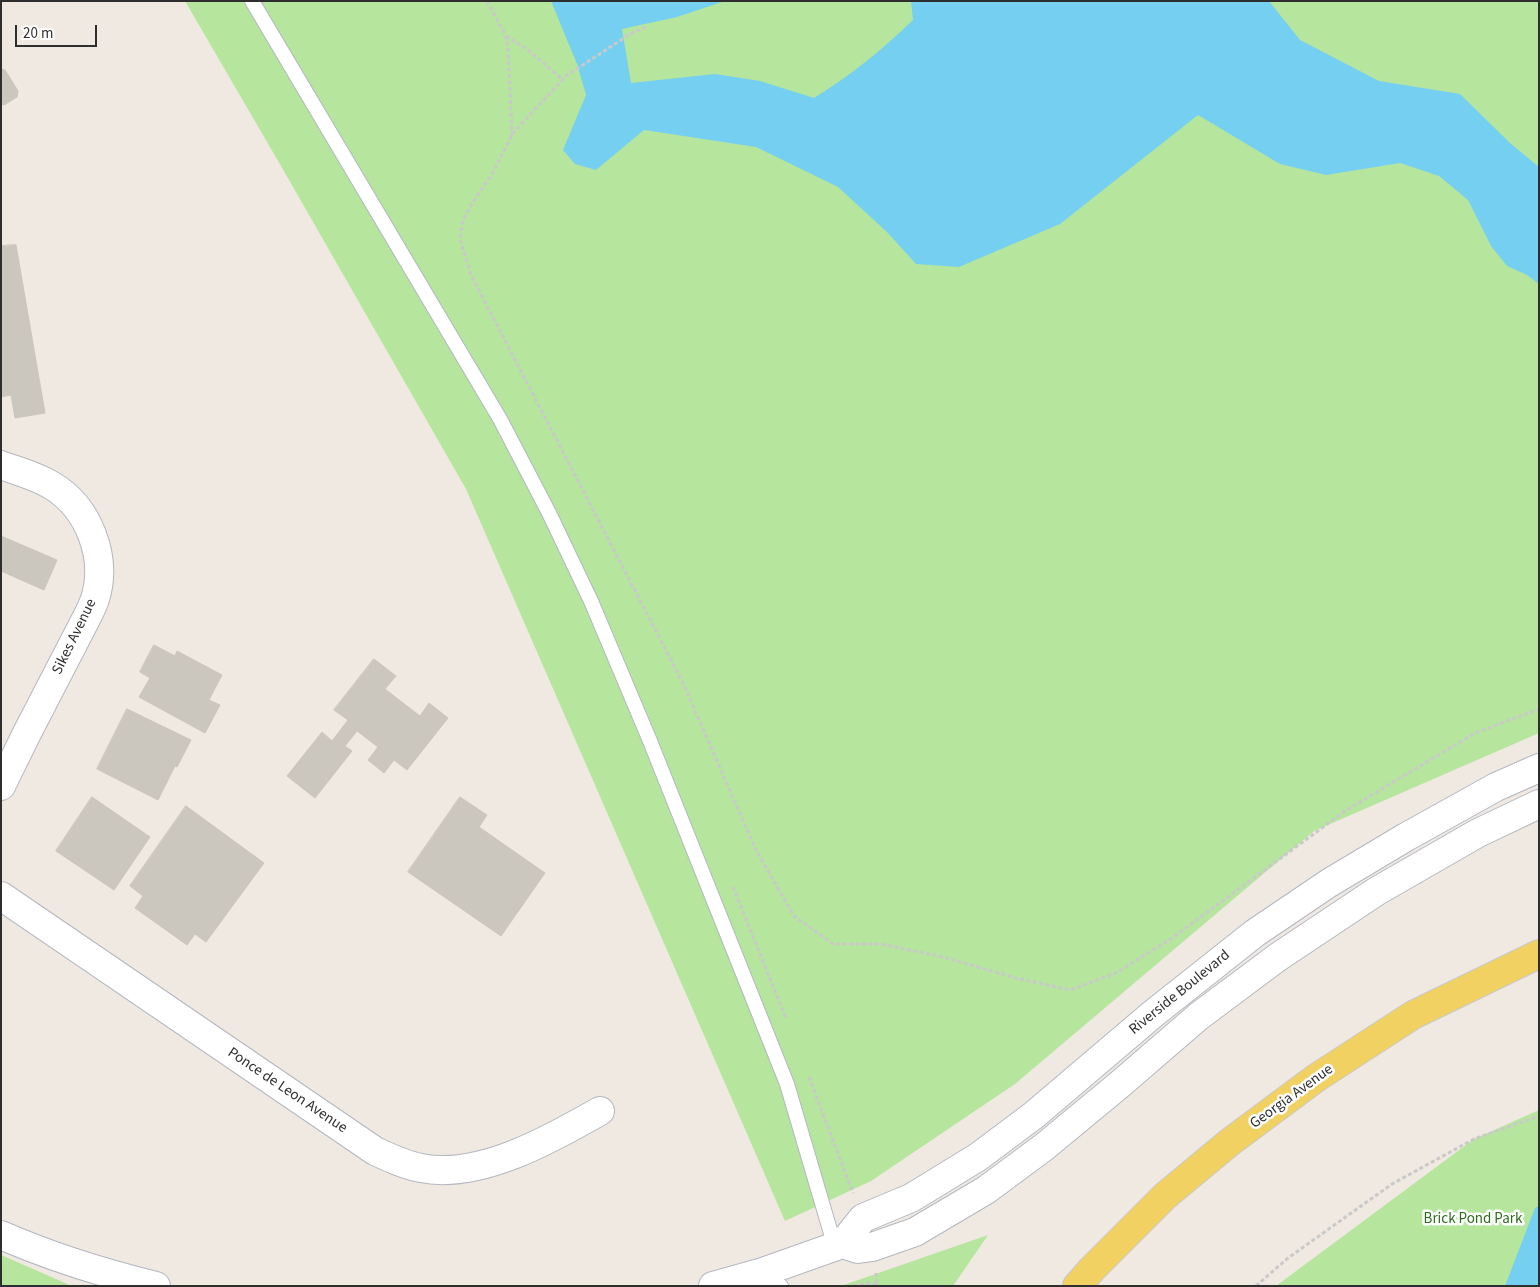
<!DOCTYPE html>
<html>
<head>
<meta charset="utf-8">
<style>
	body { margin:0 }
	#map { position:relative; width:1540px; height:1287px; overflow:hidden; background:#efe9e1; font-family:"Source Sans 3",sans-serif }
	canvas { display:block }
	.frame { position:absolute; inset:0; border:2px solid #2e2e2e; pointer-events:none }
	.scale { position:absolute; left:15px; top:25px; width:82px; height:22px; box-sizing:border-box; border:2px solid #2e2e2e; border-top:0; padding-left:6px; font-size:15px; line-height:18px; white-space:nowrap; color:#2e2e2e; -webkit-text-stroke:4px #fff; paint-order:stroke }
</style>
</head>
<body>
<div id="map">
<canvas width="1540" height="1287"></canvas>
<div class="frame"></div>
<div class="scale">20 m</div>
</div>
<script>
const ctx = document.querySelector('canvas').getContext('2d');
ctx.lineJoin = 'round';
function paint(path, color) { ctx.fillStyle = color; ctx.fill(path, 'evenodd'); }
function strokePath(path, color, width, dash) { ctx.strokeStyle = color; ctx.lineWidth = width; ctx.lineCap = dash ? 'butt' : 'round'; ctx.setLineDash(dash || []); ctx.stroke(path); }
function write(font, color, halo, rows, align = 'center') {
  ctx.font = font + ' "Source Sans 3",sans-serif'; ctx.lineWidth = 5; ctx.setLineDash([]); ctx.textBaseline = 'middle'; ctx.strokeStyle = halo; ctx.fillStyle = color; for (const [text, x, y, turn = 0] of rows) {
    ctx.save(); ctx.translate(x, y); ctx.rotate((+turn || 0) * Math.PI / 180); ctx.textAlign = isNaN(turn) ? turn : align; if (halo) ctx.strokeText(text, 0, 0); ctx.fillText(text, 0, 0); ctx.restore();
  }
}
const green = new Path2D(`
	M185,1H1539V733L1314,831L1015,1084L871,1181L785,1221L466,489L281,166Z
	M1539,1110V1286H1276L1474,1139Z
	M988,1235L953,1286H841Z
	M1,1255L72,1286H1Z`);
const water = new Path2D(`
	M551,1H725L677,17L622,29L631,83L715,74L760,81L814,98C851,75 881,51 913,20L911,1H1269L1300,40L1379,81L1460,94L1510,143L1539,167V284L1527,275L1507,266L1491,246L1468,200L1439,176L1400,163L1326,175L1280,164L1198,115L1060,224L959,267L916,264L887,232L838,187L756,147L644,130L596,170L575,164L563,150L586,95L577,64Z
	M1539,1206V1286H1505L1535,1208Z`);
const building = new Path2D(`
	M1,69L5,70L18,91L17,97L4,105L1,104Z
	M16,245L45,413L15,418L11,395L1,397V246Z
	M1,536L57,560L44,590L1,571Z
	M154,645L175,656L177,651L222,675L209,700L220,705L205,733L139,697L150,678L140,672Z
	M374,659L396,676L385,689L420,716L429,703L448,718L407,770L394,760L384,773L368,760L378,747L357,731L345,746L352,751L315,798L287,776L322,732L332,741L348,720L334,710Z
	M127,709L191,740L177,767L175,766L158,800L97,769Z
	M92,797L150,837L114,890L56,851Z
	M460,797L487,815L479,827L545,873L501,936L408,872Z
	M186,806L264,863L206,942L195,934L187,945L135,908L143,896L130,886Z`);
const path = new Path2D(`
	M487,1L506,36L508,48L512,136
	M646,27L630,34L566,76L513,133L494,171L473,202L463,220L460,239L471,275L682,681L756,850L794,916L833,944H881L943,957L1016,978L1070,990L1116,973L1172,938L1345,811L1475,733L1539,709
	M506,36L527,49L563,80
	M733,887L786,1018
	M809,1077L853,1193
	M876,1273L877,1285
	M854,1286L867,1283L878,1285
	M1256,1286L1288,1258L1392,1184L1474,1139L1539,1116`);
const lane = new Path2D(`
	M252,1L500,419L549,513L591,601L650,741L787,1084L835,1247
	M763,1272L781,1286`);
const street = new Path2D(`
	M1,465C17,471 36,476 51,485C89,507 108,558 95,599C93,605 90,611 87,617L27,733L1,786
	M1,896L375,1151C390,1158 405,1165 421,1168C479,1180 551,1139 600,1111
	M1,1235C51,1257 103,1273 156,1286
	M842,1244L858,1249L872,1247L915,1232L986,1190L1044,1147L1119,1085L1199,1016L1278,957L1377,891L1478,833L1539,804
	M713,1286L763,1272L842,1244L863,1218L911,1198L978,1157L1034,1115L1154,1013L1255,933L1329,883L1406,837L1496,787L1539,768`);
const primary = new Path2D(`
	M1077,1286L1092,1269L1165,1196L1230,1142L1316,1078L1413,1015L1539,954`);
const streetNames = [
	["Sikes Avenue",75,637,-64],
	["Riverside Boulevard",1180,993,-39],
	["Ponce de Leon Avenue",287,1091,34],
	["Georgia Avenue",1292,1097,-36]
];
const parkNames = [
	["Brick Pond Park",1473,1220]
];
paint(green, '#b6e59e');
paint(water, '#75cff0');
paint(building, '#cbc7bf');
strokePath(building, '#cbc5ba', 1);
strokePath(lane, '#b4b7c1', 16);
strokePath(street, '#b4b7c1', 30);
strokePath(primary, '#c9c9c9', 30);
strokePath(path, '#c9c9c9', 3, [4, 2.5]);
strokePath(lane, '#fff', 14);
strokePath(street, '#fff', 28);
strokePath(primary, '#f2d163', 28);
write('15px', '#2e2e2e', '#fff', streetNames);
write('15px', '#2c6e1b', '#fff', parkNames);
</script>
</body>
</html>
